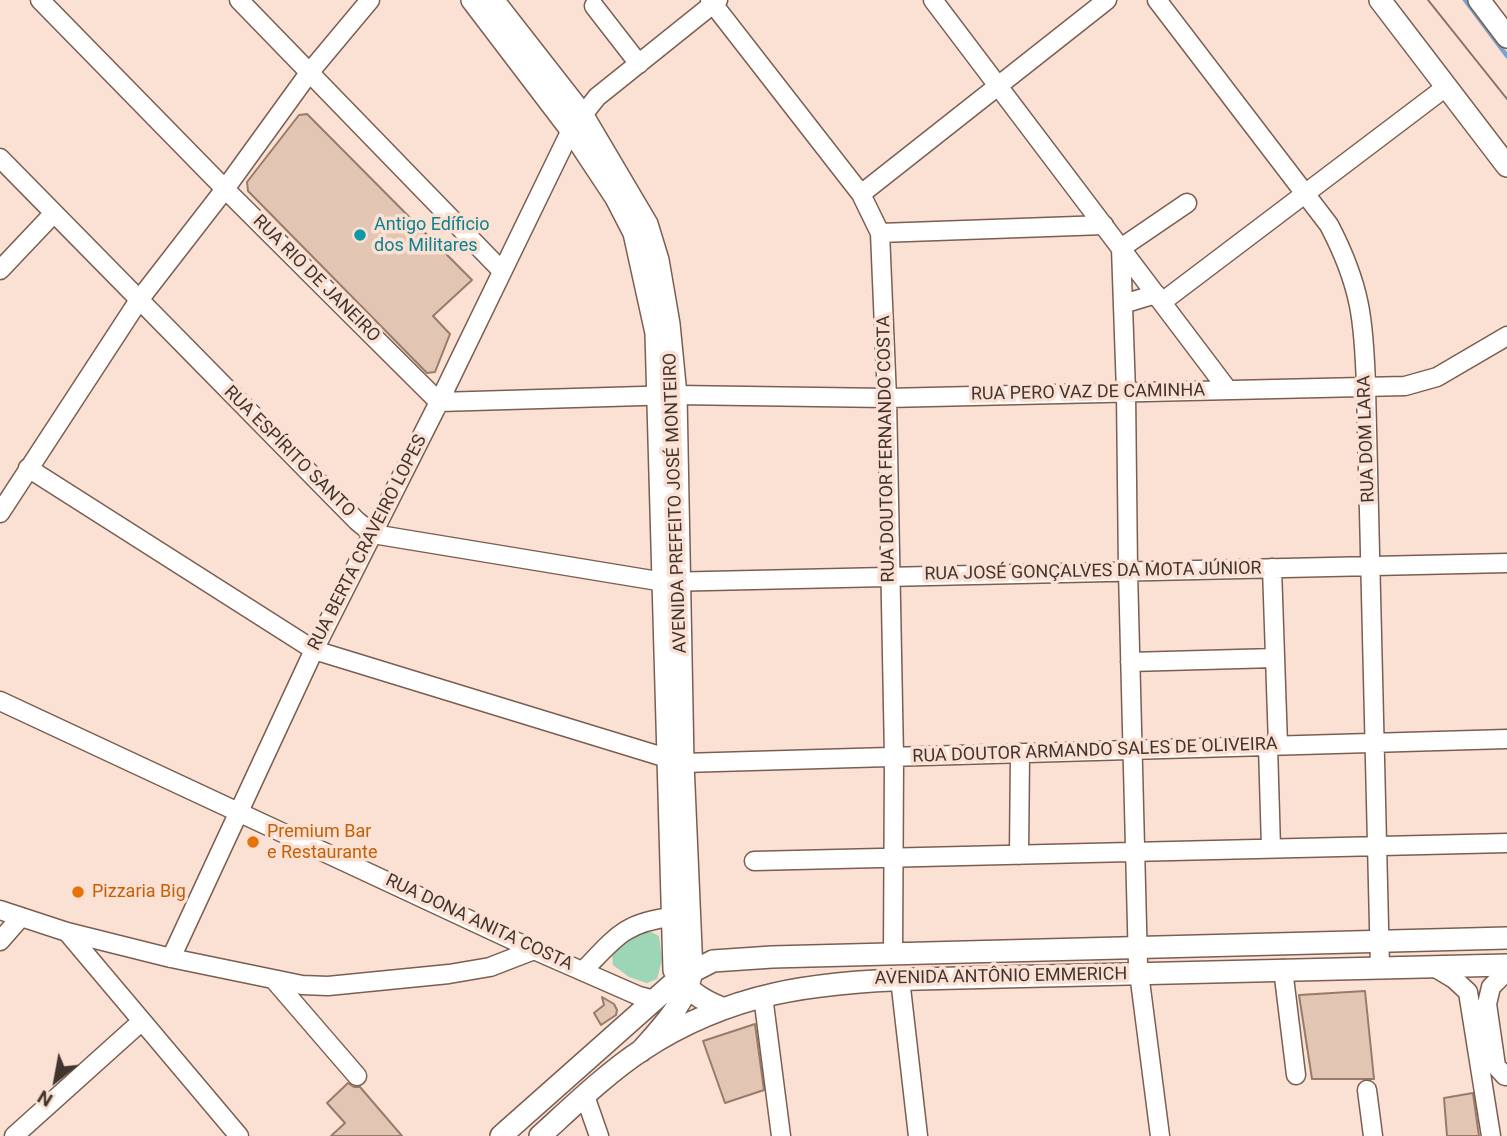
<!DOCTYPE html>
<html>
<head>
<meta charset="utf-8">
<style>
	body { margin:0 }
	#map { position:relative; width:1507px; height:1136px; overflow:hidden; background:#fbe1d4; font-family:Roboto,sans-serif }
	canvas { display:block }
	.north { position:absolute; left:21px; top:1045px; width:70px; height:70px; -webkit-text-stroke:5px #fbe1d4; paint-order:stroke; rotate:211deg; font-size:19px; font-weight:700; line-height:28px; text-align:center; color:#42352f }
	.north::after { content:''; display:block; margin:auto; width:24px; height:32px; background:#42352f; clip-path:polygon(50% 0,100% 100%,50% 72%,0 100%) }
</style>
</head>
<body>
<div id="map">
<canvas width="1507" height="1136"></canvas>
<div class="north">N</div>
</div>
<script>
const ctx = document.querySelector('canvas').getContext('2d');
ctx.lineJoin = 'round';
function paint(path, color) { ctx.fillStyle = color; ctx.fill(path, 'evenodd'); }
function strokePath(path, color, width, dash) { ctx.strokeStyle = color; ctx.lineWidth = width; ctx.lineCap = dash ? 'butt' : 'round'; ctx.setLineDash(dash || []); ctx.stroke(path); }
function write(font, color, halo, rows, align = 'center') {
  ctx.font = font + ' Roboto,sans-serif'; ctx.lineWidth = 7; ctx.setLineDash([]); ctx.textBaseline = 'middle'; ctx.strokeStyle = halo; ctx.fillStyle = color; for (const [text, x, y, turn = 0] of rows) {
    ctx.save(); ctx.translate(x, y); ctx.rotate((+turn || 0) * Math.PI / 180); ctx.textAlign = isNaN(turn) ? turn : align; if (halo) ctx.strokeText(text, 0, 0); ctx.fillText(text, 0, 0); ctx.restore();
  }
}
const green = new Path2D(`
	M645,929L659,936L662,960L657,979L647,983L629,977L613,965L612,954L628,940Z`);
const stream = new Path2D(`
	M1465,0L1507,56`);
const building = new Path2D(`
	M307,114L472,280L433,316L450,334L435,372L427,373L248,191L247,182L299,115Z
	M1365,991L1374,1079H1312L1299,995Z
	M602,997L614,1004L617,1010L616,1015L601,1025L594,1013L604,1005Z
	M755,1024L764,1090L725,1103L703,1041Z
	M348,1083L354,1087H360L402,1136H331L345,1123L327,1103Z
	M1473,1093L1479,1136H1447L1444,1098Z`);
const minor = new Path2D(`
	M40,0L225,189L439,402L676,395L887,398L1405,386L1437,377L1507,336
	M239,0L502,271
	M710,0L861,194L880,233L887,398L894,757L893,955
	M933,0L1228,390
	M1157,0L1329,225C1361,286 1364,321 1366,387L1380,967
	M594,6L639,64
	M0,158L357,521L373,534L664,582L1507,563
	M861,194L1107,0
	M880,233L1104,225
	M0,270L54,213
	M1162,302L1446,87
	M1123,304L1156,294
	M28,468L314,650L683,763L1507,739
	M0,513L139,300L225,189L309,73L370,0
	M1272,568L1278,745
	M1130,662L1275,658
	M0,701L534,950L639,996L654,1000
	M1268,746L1271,848
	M1019,855L1020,753
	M754,861L1507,843
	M0,910L67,932L171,958L302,985L328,986L449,974L490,967L534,950
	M67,932L239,1136
	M0,941L21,917
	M171,958L314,650L439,402L571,130L597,97L718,0
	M1434,967L1454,979L1468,992L1491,1136
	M1283,969L1296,1075
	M583,971C614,939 624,922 672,917
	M900,979L918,1136
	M275,981L357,1076
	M763,996L781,1136
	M1505,1076L1496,1066L1487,1004L1491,987L1507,971
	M1367,1090L1373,1136
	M585,1096L599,1136
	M14,1136L142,1021
	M1160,1136L1138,965L1128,571L1126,392L1121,248L1187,203`);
const major = new Path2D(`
	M472,0L571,130L616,198L634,233L656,333L674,970C683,988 703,1001 722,1008
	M493,0L582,114L647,224L658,260L669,324L676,395L683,763L692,972C685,1004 662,1027 641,1051
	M1380,0L1507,166
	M1479,0L1507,37
	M501,1136L678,979L713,961L772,957L1507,938
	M540,1136C571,1108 607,1073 642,1050C730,992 815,982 918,979L1507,965`);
const tram = new Path2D(`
	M1428,0L1507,99`);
const markers = [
	[360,235,7,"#0f9aa8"],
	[253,842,7,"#e8710a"],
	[78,892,7,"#e8710a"]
];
const cultureNames = [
	["Antigo Edíficio",374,225],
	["dos Militares",374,246]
];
const streetNames = [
	["RUA RIO DE JANEIRO",316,279,45],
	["RUA PERO VAZ DE CAMINHA",1088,393,-1],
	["RUA DOM LARA",1367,439,-92],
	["RUA DOUTOR FERNANDO COSTA",887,449,-91],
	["RUA ESPÍRITO SANTO",289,452,45],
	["AVENIDA PREFEITO JOSÉ MONTEIRO",676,503,-92],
	["RUA BERTA CRAVEIRO LOPES",368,543,-63],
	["RUA JOSÉ GONÇALVES DA MOTA JÚNIOR",1093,572,-1],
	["RUA DOUTOR ARMANDO SALES DE OLIVEIRA",1095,751,-2],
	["RUA DONA ANITA COSTA",479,923,25],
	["AVENIDA ANTÔNIO EMMERICH",1001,977,-1]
];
const foodNames = [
	["Premium Bar",267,832],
	["e Restaurante",267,853],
	["Pizzaria Big",92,892]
];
paint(green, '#9cd6b6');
strokePath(stream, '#76a3cf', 4.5);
paint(building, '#e2c5b2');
strokePath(building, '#977c6a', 2);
strokePath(minor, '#7a5e50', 21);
strokePath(major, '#7a5e50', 24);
strokePath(minor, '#fff', 18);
strokePath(major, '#fff', 21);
strokePath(tram, '#847269', 2);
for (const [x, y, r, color] of markers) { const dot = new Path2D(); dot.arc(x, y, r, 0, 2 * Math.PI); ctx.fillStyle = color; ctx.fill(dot); strokePath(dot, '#fbe1d4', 2.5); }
write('18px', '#0d838f', '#fbe1d4', cultureNames, 'left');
write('18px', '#42352f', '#fbe1d4', streetNames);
write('18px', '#c56008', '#fbe1d4', foodNames, 'left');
</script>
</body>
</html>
